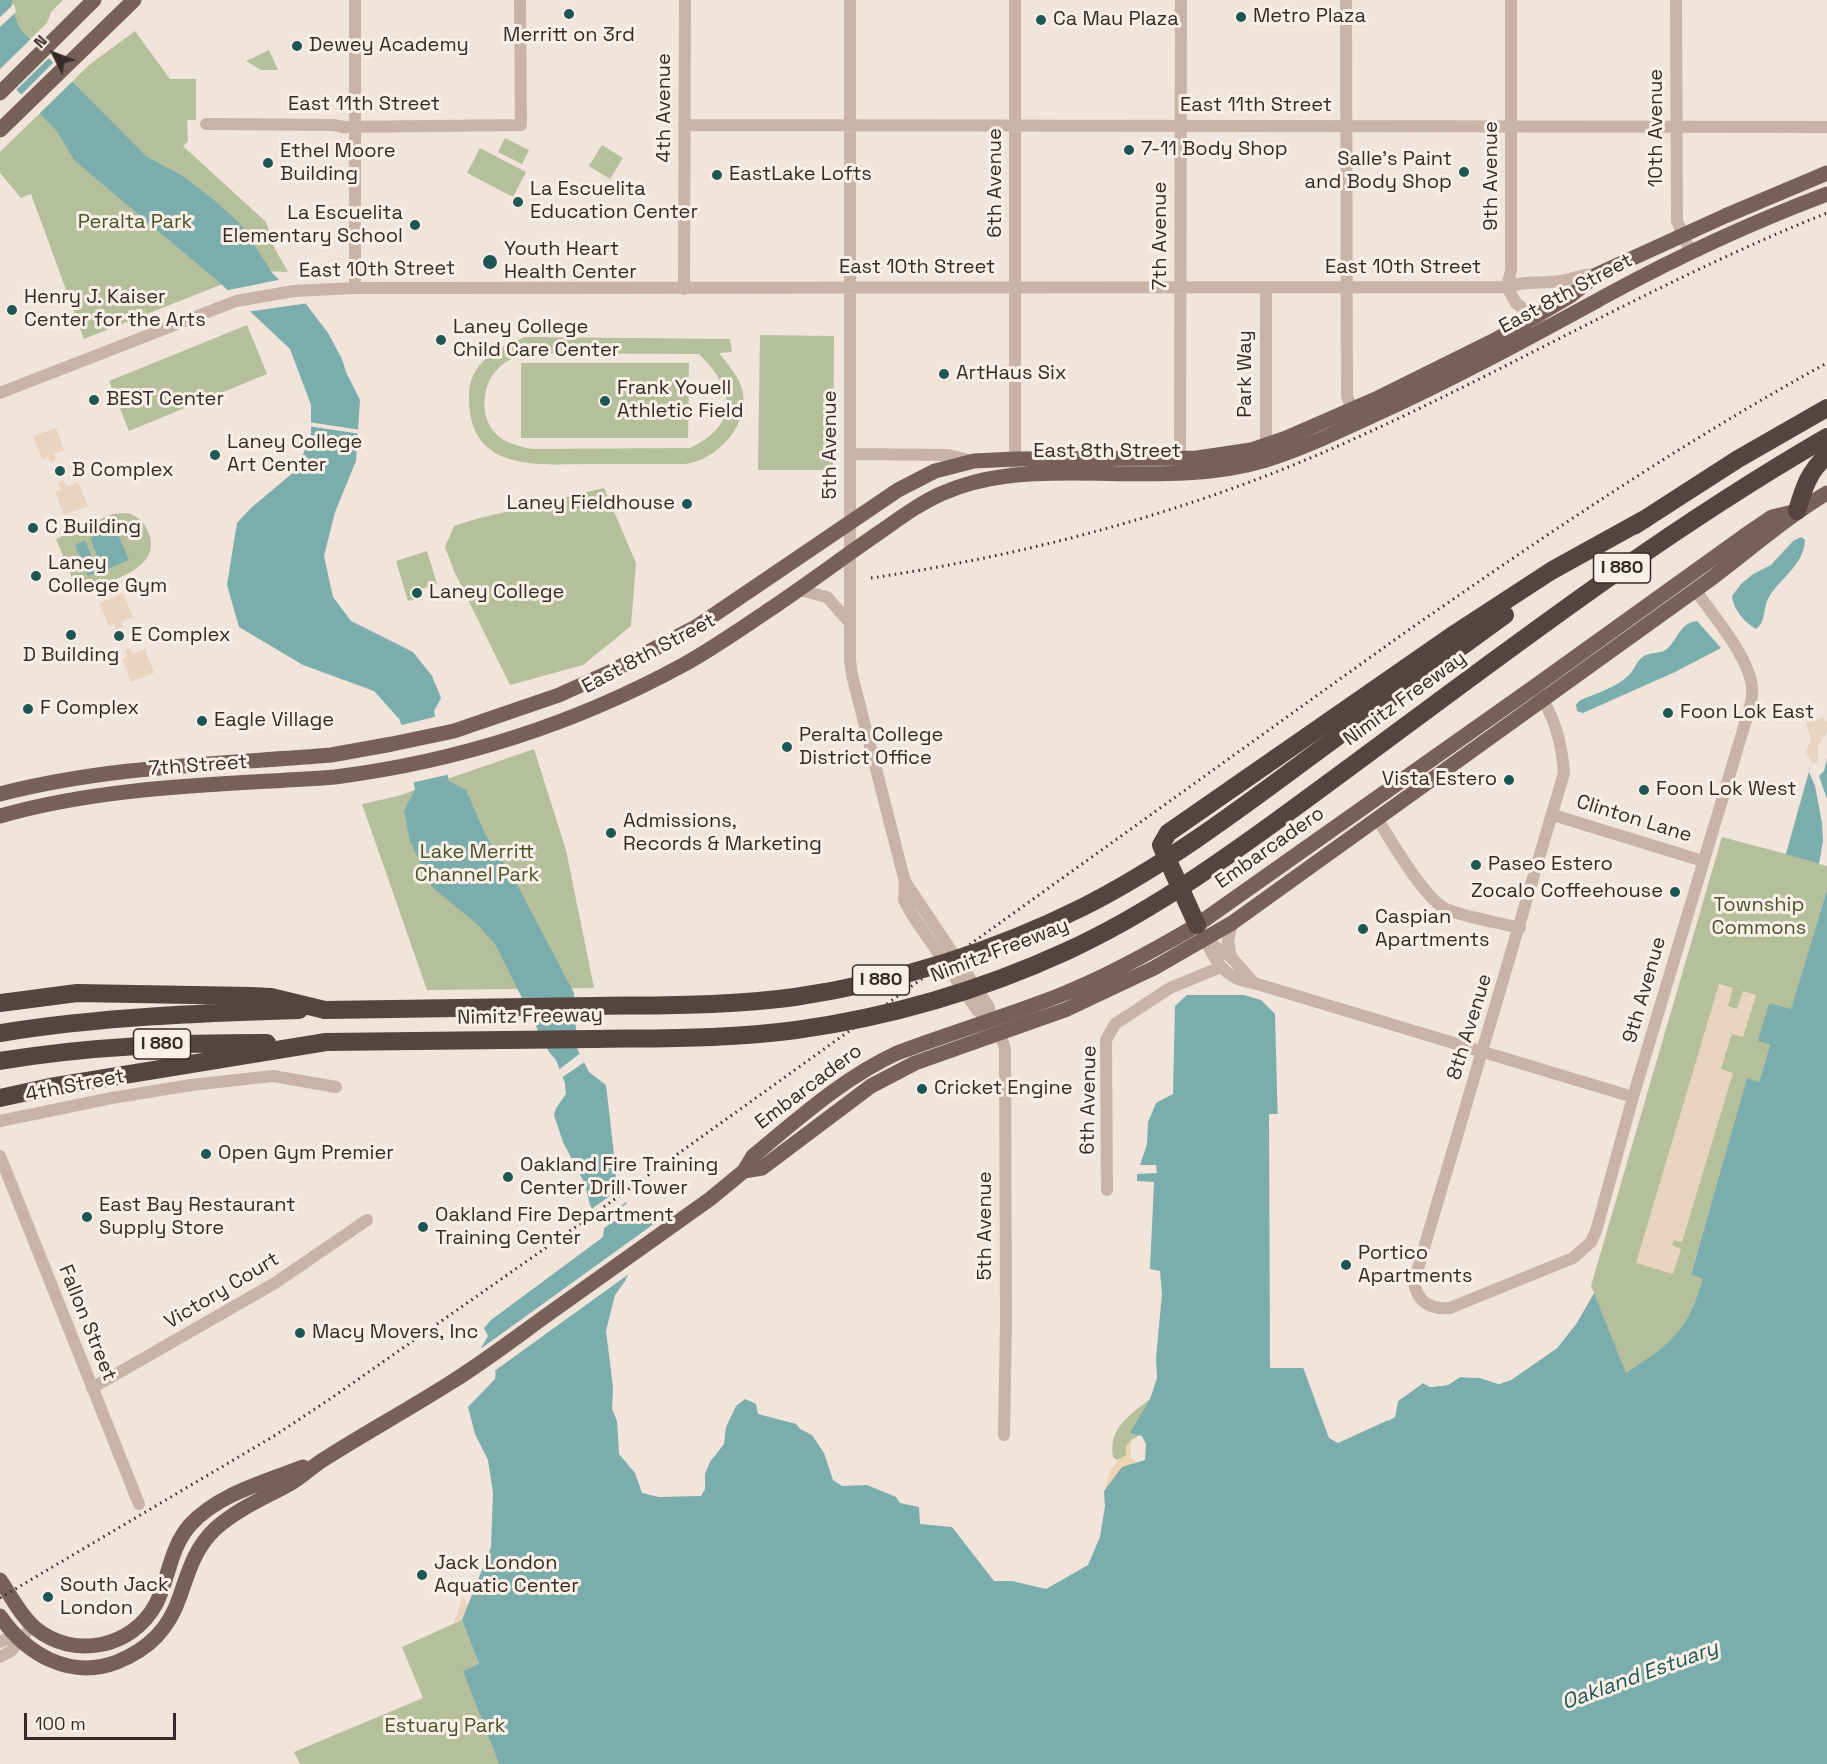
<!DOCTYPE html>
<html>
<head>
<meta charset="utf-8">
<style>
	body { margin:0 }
	#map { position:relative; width:1827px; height:1764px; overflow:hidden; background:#f1e4da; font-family:"Space Grotesk",sans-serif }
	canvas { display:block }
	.north { position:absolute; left:24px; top:24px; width:60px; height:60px; -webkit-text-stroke:4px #f9efe6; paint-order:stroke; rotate:312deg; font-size:16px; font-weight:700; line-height:24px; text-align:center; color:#352a27 }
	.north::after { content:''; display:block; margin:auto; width:21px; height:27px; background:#352a27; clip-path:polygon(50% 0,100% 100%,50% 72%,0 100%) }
	.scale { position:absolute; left:24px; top:1713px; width:152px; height:27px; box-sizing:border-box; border:3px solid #352a27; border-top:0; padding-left:8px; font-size:18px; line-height:21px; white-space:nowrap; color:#352a27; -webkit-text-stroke:4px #f9efe6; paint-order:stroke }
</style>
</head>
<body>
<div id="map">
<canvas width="1827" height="1764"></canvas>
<div class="north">N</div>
<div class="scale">100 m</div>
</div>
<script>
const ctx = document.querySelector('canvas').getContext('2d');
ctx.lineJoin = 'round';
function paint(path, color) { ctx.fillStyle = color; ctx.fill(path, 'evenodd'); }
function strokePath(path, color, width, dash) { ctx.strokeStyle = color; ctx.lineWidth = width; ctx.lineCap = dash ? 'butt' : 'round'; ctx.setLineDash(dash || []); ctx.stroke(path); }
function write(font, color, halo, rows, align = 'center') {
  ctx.font = font + ' "Space Grotesk",sans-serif'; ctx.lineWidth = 6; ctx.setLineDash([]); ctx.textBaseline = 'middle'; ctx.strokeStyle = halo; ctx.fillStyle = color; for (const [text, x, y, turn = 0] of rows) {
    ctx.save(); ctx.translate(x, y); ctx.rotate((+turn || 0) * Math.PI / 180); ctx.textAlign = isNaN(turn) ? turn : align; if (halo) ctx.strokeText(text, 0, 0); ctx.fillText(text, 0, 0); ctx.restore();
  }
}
const green = new Path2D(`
	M0,0H63L51,12L47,23L0,68Z
	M135,31L170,79H196V120H187L188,141L183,146L266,222L275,249L288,272L262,271L225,283L84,339L31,194L21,198L0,173V152L89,65Z
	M269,50L278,70H261L246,61Z
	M505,138L529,150L522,164L498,152Z
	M602,145L623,158L610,179L589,166Z
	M480,148L526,172L513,197L467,173Z
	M247,325L267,374L129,431L109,381Z
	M760,335L834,336L833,470H758Z
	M525,337L730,339L732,352L719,353C728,365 741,378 743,394C748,427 716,460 685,464C654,464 624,464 593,464C539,464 468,474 469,396C469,362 498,348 525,337ZM528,353L699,354C734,388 741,424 690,448L533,449C521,447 508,444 498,436C476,416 482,377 506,362C513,358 521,355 528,353Z
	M521,363H689L688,438H521Z
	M604,488L636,563L631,626L583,665L510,685L454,571L445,547L454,526L476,519Z
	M127,513C138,516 145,523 149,534C163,571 102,583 78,593L56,539L112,514Z
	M427,551L437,584L415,591L417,599L408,601L396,561Z
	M534,749L566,850L594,988L427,990L362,804L398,796Z
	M1810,767L1804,859L1827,866V890L1791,1010L1769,1003L1759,1041L1770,1045L1759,1082L1747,1079L1691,1273L1704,1278C1686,1332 1672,1344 1626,1374L1591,1286L1722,837L1786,854Z
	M1150,1399L1144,1433L1131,1440L1127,1455L1117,1460L1113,1457C1108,1428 1130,1415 1150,1399Z
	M462,1620L479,1664L464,1672L499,1764H300L294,1752L423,1698L402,1647Z`);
const sand = new Path2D(`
	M1131,1440V1457L1138,1464L1105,1506C1104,1487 1108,1464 1126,1455V1446Z`);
const plaza = new Path2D(`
	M56,428L64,450L54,454L56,460L50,462L48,457L42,459L33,436Z
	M64,481L67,487L78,482L88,506L64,515L55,492L61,489L58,483Z
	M123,593L133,617L121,622L123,627L116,630L114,624L109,626L99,603Z
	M130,648L133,654L145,649L154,673L131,682L122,659L127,657L125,650Z
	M1821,717L1827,721V731L1818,745L1817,763L1812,762L1806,752L1811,739L1806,723L1815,718L1818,720Z
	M1719,984L1733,988L1728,1006L1737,1009L1743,991L1756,995L1743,1037L1732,1034L1726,1052L1721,1069L1733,1073L1682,1242L1674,1240L1672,1245L1681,1249L1673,1274L1636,1263Z
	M463,1596L468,1607L463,1619L454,1623Z`);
const water = new Path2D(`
	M0,0H12L11,7L20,29L147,157L183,176L219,204L242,226L273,274L306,304L328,333L342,359L346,372L360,400L356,461L335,512L324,556L333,597L351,621L413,652L432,676L441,698L434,711L449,781L466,790L486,836L513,877L574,993L577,1048L589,1072L606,1085L616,1172L615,1182L630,1209L636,1214H645L653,1225L625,1281L615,1295L606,1331L613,1387L612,1409L617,1421L619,1454L635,1473L642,1493L659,1497L701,1496L705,1489V1474L710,1462L724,1444L726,1427L736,1406L745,1399L756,1404L758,1414L796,1424L800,1429L812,1435L824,1453L833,1480L842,1486L867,1485L896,1497L900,1503L919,1507L920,1524L952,1527L994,1581H1012L1046,1589L1088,1565L1100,1537L1105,1506L1104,1491L1122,1467L1145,1460L1146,1444L1142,1436L1130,1433L1150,1399L1157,1378L1156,1358L1162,1294L1160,1271L1150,1269L1154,1182L1137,1181V1174L1147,1144L1148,1122L1156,1103L1173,1094L1175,1006L1187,995H1244L1261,1000L1275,1014L1280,1203L1297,1351L1329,1438L1338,1443L1395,1417L1398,1401L1423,1383L1430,1387L1448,1385L1460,1377L1480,1378L1499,1384L1511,1380L1557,1348L1576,1324L1594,1293L1626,1373C1672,1343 1687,1331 1703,1279L1691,1274L1747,1078L1759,1082L1770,1045L1758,1041L1769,1003L1791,1009L1827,890V1764H499L463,1671L479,1664L462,1620L491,1547L493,1493L488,1460L475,1434L468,1407L495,1379C498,1367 488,1357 481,1348L488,1336L484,1328L491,1320L603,1237L604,1229L590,1205L585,1184L563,1142L554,1115L556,1108L566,1094L565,1083L556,1060L549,1052L495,944L477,924L432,887L410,841L404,811L415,789L400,720L374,691L303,665L239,627L227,585L237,523L251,508L295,471L311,437V405L290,349L220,283L75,161L56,130L0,73Z
	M115,528L129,560L103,571L90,538Z
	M1801,537L1805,540C1804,566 1779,578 1768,599C1763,609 1766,622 1756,629C1744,622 1733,609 1732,596L1741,584L1753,574L1771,565L1793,541Z
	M85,540L98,572L88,576L75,545Z
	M1697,621L1721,648L1675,672L1583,713L1577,711L1576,705L1579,701C1595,693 1617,688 1630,674C1635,668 1637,660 1644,656C1651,652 1660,654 1667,649C1678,639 1680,623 1697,621Z
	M1827,731V866L1786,854L1812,762L1817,763L1818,745Z`);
const pier = new Path2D(`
	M14,4L16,12L0,27V17Z
	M33,37L51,56L14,92L0,78V69Z
	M56,60L75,79L37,116L19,97Z
	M283,279L309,303L246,312L224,291Z
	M308,422L361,430V434L308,426Z
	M438,716L451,774L411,783L398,726Z
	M1827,731V759L1824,771L1819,776L1827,799V866L1819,864L1823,841L1822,823L1815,786L1809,772L1812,762L1817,763L1818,745Z
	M582,1052L586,1061L560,1079L557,1071Z
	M1269,1114H1281L1283,1202L1289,1236V1256L1292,1257L1295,1274L1296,1337L1299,1338L1300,1350L1306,1368H1270Z
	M1138,1165H1156L1157,1173L1137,1174Z
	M621,1188L629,1200L597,1223L590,1210Z
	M629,1202L633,1208L600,1231L597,1224Z
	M655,1223L656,1226L633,1271L493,1372L479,1350Z
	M1593,1290L1594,1293L1576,1324L1557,1348L1511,1380L1499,1384L1480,1378L1460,1377L1448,1385L1430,1387L1423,1383L1398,1401L1395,1417L1388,1421V1417L1392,1415L1396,1399L1424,1380L1431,1384L1447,1382L1460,1374L1481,1375L1499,1380L1510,1377L1555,1346L1574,1322Z`);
const minor = new Path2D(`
	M355,0V288
	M850,0V660L852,675L905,882L904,900L913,916L977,1010L990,1020
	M1346,0L1347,396L1355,417
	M1511,0V270L1507,287L1516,303L1539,321
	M1676,0L1677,221L1691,253
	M206,124L334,125L344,127L521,125L520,0
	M684,125L1827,127
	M1266,288V445L1267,452
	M684,289L685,0
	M0,393L236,301L294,291L355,288L1507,287C1525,280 1542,284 1560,281C1573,279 1585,273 1598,274
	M850,454L948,455L973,461
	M1015,467V0
	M1180,467L1181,0
	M799,590L827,597L850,623
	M1538,692C1555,717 1562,743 1564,773L1414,1282C1417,1302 1431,1310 1450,1308L1573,1258L1591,1242L1596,1231L1633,1097L1749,710C1751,703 1753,695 1752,687C1749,657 1713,615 1696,591
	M1553,815L1703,861
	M1377,819C1392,841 1425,901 1448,910C1470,918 1496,922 1520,928
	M906,883L989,1007C991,1024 1001,1033 1005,1049L1006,1320L1004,1435
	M1201,931C1213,957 1223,980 1254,983L1633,1097
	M1170,943L1205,940L1231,957L1254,983
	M1231,957L1228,941L1232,923
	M0,1121L112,1098L191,1085L273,1076L336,1087
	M0,1156L139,1504
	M1107,1190L1106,1040L1115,1024L1170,988L1221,967
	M92,1388L275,1283L367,1220
	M0,1642L6,1639L19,1640
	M0,1657L11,1651L32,1626`);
const major = new Path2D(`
	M0,93L94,0
	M0,130L134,0
	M0,794C108,766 221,764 331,755L392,744L454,731L559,695L612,671L696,627L898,490L935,471L974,461L1015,459L1197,458L1251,450L1286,438L1380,397L1497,339L1570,296L1598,274L1725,216L1827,173
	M0,816C108,785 224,785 335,777C460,761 573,725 683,665C712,649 739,630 766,612C805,586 842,558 880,532C900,518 920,503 943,493C984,475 1026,473 1071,473C1136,473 1203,479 1266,460C1302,449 1337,432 1372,416C1454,379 1532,336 1611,293C1681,255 1753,222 1827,194
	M744,1171L762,1168L871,1086L915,1063L1065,1010L1154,968L1232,923L1708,581C1747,552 1785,518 1827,493
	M0,1580C11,1596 20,1615 35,1628C74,1660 132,1648 156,1604C169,1578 170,1548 190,1525C218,1494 265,1482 303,1467
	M0,1616C26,1654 70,1680 117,1662C149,1649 169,1629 180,1596C189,1570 195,1548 215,1529C238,1508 267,1497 293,1482C304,1475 314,1465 326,1458C367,1432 409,1409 450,1383C484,1362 515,1338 547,1315C601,1277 655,1238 710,1199L744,1171L753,1156C798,1119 843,1078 897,1053C950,1033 1004,1017 1058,996C1106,977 1153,951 1197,925L1534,687L1744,536L1772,517L1797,511`);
const highway = new Path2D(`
	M1797,511C1803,490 1809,470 1827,456
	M1634,526L1738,459L1827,408
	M1366,716L1505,615
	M1282,817C1461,687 1635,548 1827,437
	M1197,925L1161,845L1168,833L1456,633L1551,571L1645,519
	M0,1003L77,993L251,996L271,997L325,1010
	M0,1033C99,1017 199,1013 299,1010
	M0,1061C89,1046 177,1043 267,1043
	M0,1098L50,1087L326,1042`);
const rail = new Path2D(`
	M871,578C1034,554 1196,510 1347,442C1509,370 1661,279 1827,213
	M0,1598L274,1436L330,1399L587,1219L1400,636C1538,540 1679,444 1827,363`);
const highwayBridge = new Path2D(`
	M325,1010C415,1009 504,1007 594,1006C661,1005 729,1006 795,997C895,982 993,952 1083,907C1184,856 1274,782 1366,716
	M326,1042C415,1041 505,1040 594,1039C661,1038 729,1039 796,1030C890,1017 982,990 1067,951C1145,915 1213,867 1282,817`);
const markers = [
	[569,14,6,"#1e5555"],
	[1241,17,6,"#1e5555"],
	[1041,20,6,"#1e5555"],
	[297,46,6,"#1e5555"],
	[1129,150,6,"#1e5555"],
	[268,163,6,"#1e5555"],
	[1464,172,6,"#1e5555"],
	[717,175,6,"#1e5555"],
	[518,202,6,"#1e5555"],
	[415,225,6,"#1e5555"],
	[490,262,8,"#1e5555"],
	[12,310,6,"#1e5555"],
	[441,340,6,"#1e5555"],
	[944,374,6,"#1e5555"],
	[94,400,6,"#1e5555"],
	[605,401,6,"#1e5555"],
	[215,455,6,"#1e5555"],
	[60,471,6,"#1e5555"],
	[687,504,6,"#1e5555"],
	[33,528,6,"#1e5555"],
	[36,576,6,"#1e5555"],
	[417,593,6,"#1e5555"],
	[71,635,6,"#1e5555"],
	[119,636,6,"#1e5555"],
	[28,709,6,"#1e5555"],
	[1668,713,6,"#1e5555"],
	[202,721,6,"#1e5555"],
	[787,747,6,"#1e5555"],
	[1509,780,6,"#1e5555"],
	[1644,790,6,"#1e5555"],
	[611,833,6,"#1e5555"],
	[1476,865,6,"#1e5555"],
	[1675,892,6,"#1e5555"],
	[1363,929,6,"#1e5555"],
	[922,1089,6,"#1e5555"],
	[206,1154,6,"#1e5555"],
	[508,1177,6,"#1e5555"],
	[87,1217,6,"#1e5555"],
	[423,1227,6,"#1e5555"],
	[1346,1265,6,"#1e5555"],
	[300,1333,6,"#1e5555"],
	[422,1575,6,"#1e5555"],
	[48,1597,6,"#1e5555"]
];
const shields = [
	[1622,568,57],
	[881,980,57],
	[162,1044,57]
];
const shieldNames = [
	["I 880",1622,568],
	["I 880",881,980],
	["I 880",162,1044]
];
const poiNames = [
	["Metro Plaza",1253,17],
	["Ca Mau Plaza",1053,20],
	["Merritt on 3rd",569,36,"center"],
	["Dewey Academy",309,46],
	["7-11 Body Shop",1141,150],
	["Ethel Moore",280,152],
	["Building",280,175],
	["Salle's Paint",1452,160,"right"],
	["and Body Shop",1452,183,"right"],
	["EastLake Lofts",729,175],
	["La Escuelita",530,190],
	["Education Center",530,213],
	["La Escuelita",403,214,"right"],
	["Elementary School",403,237,"right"],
	["Youth Heart",504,250],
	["Health Center",504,273],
	["Henry J. Kaiser",24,298],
	["Center for the Arts",24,321],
	["Laney College",453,328],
	["Child Care Center",453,351],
	["ArtHaus Six",956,374],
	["Frank Youell",617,389],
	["Athletic Field",617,412],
	["BEST Center",106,400],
	["Laney College",227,443],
	["Art Center",227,466],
	["B Complex",72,471],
	["Laney Fieldhouse",675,504,"right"],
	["C Building",45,528],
	["Laney",48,564],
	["College Gym",48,587],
	["Laney College",429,593],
	["E Complex",131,636],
	["D Building",71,656,"center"],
	["F Complex",40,709],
	["Foon Lok East",1680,713],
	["Eagle Village",214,721],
	["Peralta College",799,736],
	["District Office",799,759],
	["Vista Estero",1497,780,"right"],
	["Foon Lok West",1656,790],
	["Admissions,",623,822],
	["Records & Marketing",623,845],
	["Paseo Estero",1488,865],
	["Zocalo Coffeehouse",1663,892,"right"],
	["Caspian",1375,918],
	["Apartments",1375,941],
	["Cricket Engine",934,1089],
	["Open Gym Premier",218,1154],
	["Oakland Fire Training",520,1166],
	["Center Drill Tower",520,1189],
	["East Bay Restaurant",99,1206],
	["Supply Store",99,1229],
	["Oakland Fire Department",435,1216],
	["Training Center",435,1239],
	["Portico",1358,1254],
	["Apartments",1358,1277],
	["Macy Movers, Inc",312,1333],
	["Jack London",434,1564],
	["Aquatic Center",434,1587],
	["South Jack",60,1586],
	["London",60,1609]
];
const streetNames = [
	["East 11th Street",364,105],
	["East 11th Street",1256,106],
	["4th Avenue",665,108,-90],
	["10th Avenue",1657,128,-90],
	["9th Avenue",1492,176,-90],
	["6th Avenue",996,183,-90],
	["7th Avenue",1161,236,-90],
	["East 10th Street",917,268],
	["East 10th Street",1403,268],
	["East 10th Street",377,270,-1],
	["East 8th Street",1566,294,-28],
	["Park Way",1246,374,-90],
	["5th Avenue",831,445,-90],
	["East 8th Street",1107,452],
	["East 8th Street",649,654,-28],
	["Nimitz Freeway",1405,699,-36],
	["7th Street",198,766,-4],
	["Clinton Lane",1634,819,17],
	["Embarcadero",1270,848,-35],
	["Nimitz Freeway",1000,951,-21],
	["9th Avenue",1645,990,-74],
	["Nimitz Freeway",530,1017,-1],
	["8th Avenue",1470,1027,-73],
	["4th Street",75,1086,-11],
	["Embarcadero",809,1087,-37],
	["6th Avenue",1089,1100,-89],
	["5th Avenue",986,1226,-90],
	["Victory Court",222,1291,-31],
	["Fallon Street",87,1323,68]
];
const parkNames = [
	["Peralta Park",135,223],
	["Lake Merritt",477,853],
	["Channel Park",477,876],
	["Township",1759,906],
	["Commons",1759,929],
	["Estuary Park",445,1727]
];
const waterNames = [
	["Oakland Estuary",1640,1676,-20]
];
paint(green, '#b6bf9b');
paint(sand, '#ecd3b1');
paint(plaza, '#e9d4c1');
paint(water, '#7aadac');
paint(pier, '#f1e4da');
strokePath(minor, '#c8b4a6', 12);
strokePath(major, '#776058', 15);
strokePath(highway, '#56443e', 18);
strokePath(rail, '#352a27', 3, [1.5, 4.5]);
strokePath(highwayBridge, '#56443e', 18);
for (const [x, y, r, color] of markers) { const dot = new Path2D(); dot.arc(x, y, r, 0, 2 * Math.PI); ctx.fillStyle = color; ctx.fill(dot); strokePath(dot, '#f9efe6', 2); }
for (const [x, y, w] of shields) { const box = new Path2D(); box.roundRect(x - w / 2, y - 15, w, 30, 4.5); ctx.fillStyle = '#f9efe6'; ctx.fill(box); strokePath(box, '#352a27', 1.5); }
write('bold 18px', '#352a27', null, shieldNames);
write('20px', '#352a27', '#f9efe6', poiNames, 'left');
write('20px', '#352a27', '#f9efe6', streetNames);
write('20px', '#47532b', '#f9efe6', parkNames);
write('italic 21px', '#1e5555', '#f9efe6', waterNames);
</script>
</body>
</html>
